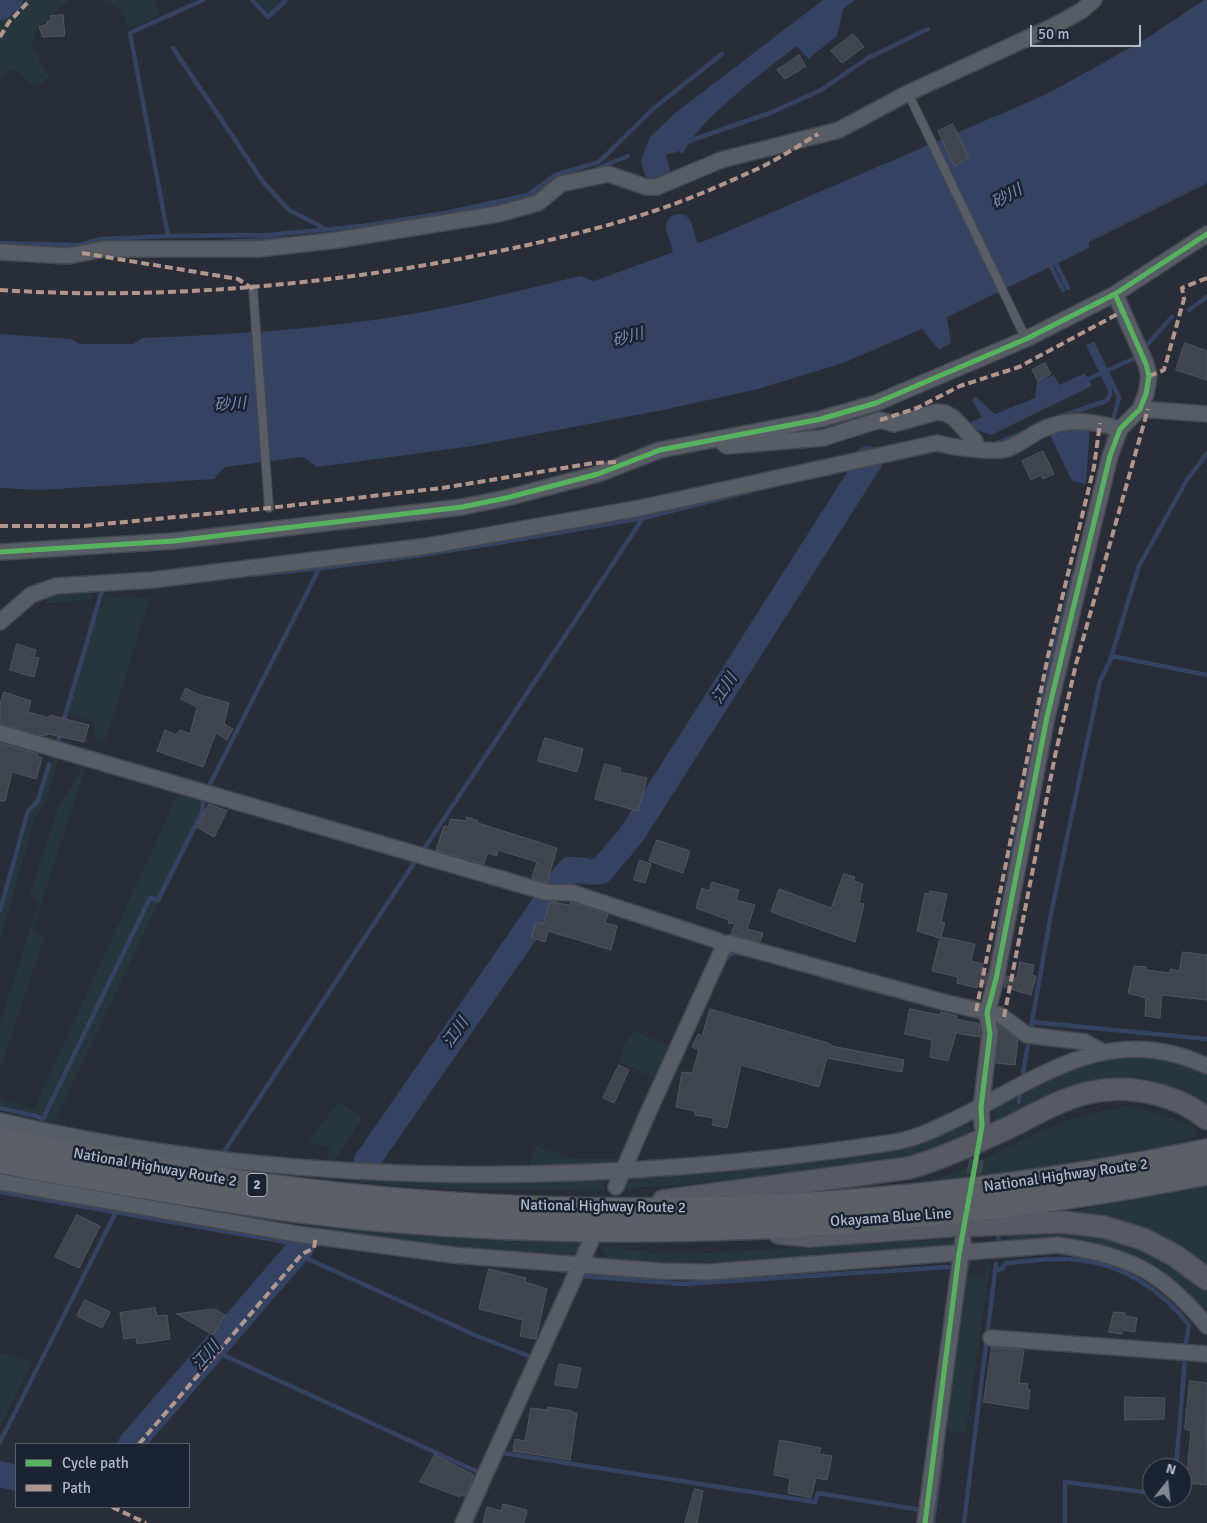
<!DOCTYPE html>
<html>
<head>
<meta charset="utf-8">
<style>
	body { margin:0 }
	#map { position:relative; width:1207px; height:1523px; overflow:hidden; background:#282d37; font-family:Signika,sans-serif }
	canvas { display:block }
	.legend { position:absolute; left:15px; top:1443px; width:175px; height:65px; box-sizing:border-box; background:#1b2332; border:1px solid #575f6e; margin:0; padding:6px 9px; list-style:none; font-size:15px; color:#b2b8c8 }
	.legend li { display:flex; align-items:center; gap:10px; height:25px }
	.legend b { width:25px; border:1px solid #575f6e }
	.north { position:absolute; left:1142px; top:1458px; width:50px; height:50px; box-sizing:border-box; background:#1b2332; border:1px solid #575f6e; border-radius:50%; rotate:16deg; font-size:14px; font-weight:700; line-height:20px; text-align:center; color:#b2b8c8 }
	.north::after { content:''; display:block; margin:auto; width:18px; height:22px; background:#828795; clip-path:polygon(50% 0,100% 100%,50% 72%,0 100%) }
	.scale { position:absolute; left:1030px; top:25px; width:111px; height:22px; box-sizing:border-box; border:2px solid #b2b8c8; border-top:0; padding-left:6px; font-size:15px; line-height:18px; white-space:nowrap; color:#b2b8c8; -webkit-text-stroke:4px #1b2332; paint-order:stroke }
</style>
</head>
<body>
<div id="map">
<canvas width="1207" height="1523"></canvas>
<ul class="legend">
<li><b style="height:6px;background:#56b35d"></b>Cycle path</li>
<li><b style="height:6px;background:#b2968c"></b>Path</li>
</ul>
<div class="north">N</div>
<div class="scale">50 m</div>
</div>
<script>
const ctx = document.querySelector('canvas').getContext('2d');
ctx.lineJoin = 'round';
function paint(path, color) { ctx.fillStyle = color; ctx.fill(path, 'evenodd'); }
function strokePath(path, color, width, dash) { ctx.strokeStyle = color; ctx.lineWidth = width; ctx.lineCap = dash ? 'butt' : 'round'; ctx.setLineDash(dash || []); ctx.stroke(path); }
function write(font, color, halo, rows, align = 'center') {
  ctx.font = font + ' Signika,"Noto Sans JP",sans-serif'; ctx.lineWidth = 5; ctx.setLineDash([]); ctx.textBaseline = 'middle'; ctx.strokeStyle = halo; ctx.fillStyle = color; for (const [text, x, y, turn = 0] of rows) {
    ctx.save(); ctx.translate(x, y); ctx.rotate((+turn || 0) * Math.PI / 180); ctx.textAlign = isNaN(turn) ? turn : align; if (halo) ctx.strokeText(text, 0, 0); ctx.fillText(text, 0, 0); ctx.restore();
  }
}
const green = new Path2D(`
	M16,0H69L37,28L32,47L49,75L44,83L34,86L15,70L6,71L0,81V15Z
	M101,0H158L155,1L159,15L128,29L122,10Z
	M256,0H283L269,14Z
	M93,587L91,599L46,604L49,592Z
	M105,596L150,598L105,742L94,739V721L66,712L97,608L103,607Z
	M58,755L202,797L201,807L158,898L149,896L44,1115L0,1105V1099L34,1109L178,793L86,766L33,930L45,936L0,1069V1023L39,901L29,897L56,812L84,764L59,757L45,804L35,818L0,941V918L31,812L40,801L53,758Z
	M151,900L159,902L55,1121L46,1118Z
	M636,1031L672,1047L656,1079L620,1062C621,1052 627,1036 636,1031Z
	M1115,1055L1166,1058L1207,1072V1107L1151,1083L994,1127L993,1109L1015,1097L1014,1104H1022L1024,1091L1067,1068Z
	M338,1102L363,1117L333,1163L327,1162L330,1148L308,1142Z
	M1126,1107C1152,1110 1173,1117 1196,1130L1195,1137L1178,1143L1175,1148L1037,1171L917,1184C930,1180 944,1177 957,1171C1014,1147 1063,1113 1126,1107Z
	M965,1124L977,1132L920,1154L897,1160L727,1181L625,1189L633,1178L748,1169L896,1150L924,1143Z
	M536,1145L573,1159H622L618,1162L529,1166Z
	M358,1176L499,1182L594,1179L603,1183L606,1191L461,1190L355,1182Z
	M1207,1185V1271L1171,1245L1020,1216L1074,1211Z
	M322,1228L582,1244L577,1255L573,1257L454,1248L321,1233Z
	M1044,1232C1106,1233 1162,1248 1207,1292V1319C1190,1302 1173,1282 1154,1268C1112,1236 1055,1240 1005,1242L1007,1234Z
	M959,1237L953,1247L824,1259L690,1266L619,1261L608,1258L600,1246L657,1253H701L951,1239Z
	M968,1261H972L969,1275L985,1278L986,1264H990L966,1433L947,1430L964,1272Z
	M0,1353L33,1362L0,1428Z`);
const water = new Path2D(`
	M823,0H855L843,9L837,36L808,59L797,46C769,67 695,123 684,153L681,154L680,151L666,155L671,174L649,180L644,173L641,161L650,137L674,114Z
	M1204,0H1207V183L1089,242V248L947,317L951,343L939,350L922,329L843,363L758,389L663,410L473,446L317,467L303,457L225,467L214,479L40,490L0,488V334L71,339L80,344H133L142,338C231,335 318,329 406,315C464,305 522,290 580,276L594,281L712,238L1047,94L1144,40Z
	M1085,373L1092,386L991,435L969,427L970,423L982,417L972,400L976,397L995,414L1035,398L1037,381L1054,375L1059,385Z
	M1090,427L1086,484L1072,481L1049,433L1054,430Z`);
const stream = new Path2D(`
	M203,0L130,33L168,236L268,235L363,226L445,213L528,195L555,175L599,162L654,108L722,54
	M252,0L268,17L286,0
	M173,48L264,183L289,210L322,227V230
	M686,142L770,113L821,90L868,58L928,29
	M596,169L628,156
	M527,199L556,178L562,177
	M468,212L519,201
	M223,242L280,239
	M0,243L80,245L101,239L168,236
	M1054,260L1068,288
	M1049,263L1063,290
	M1189,310L1207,297
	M1093,344L1119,397L1107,444
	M1084,381L1135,358L1172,317
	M1059,417L1106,401L1110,395V389L1089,346
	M997,443L1025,432
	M251,575C383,564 512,541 643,518
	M1112,656L1207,675
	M63,723L103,587
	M57,743L61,731
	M209,786L319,569
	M424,849L643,518L751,491
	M0,911L28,811L38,801L49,764
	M999,927L1045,683L1074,573
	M725,959L734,952L741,954
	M821,976L890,995
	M1032,1022L1207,1039
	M1023,1073L1051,914L1100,681L1110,661L1139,566L1187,480L1207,453
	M1019,1102L1020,1093
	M0,1108L36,1116L43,1119L150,898L158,900L202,812L204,798
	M225,1150L416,860
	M0,1192L286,1242L300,1248
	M998,1233L999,1244
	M295,1253L477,1336L534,1358
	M996,1270L1002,1269L1006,1263C1030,1261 1055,1257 1079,1260C1122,1264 1163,1291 1189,1325L1185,1348
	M582,1276L683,1284L949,1267
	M212,1350L215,1351
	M221,1354L478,1472
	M0,1442L116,1212
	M503,1453L815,1502L818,1493L921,1510
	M1176,1468L1185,1358
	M471,1523L500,1458
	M933,1523L942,1455
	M964,1523L996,1264
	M1065,1523V1482L1152,1493`);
const river = new Path2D(`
	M0,7L10,0
	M679,227L696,284
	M557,885L570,870C580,869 592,874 601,871L632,834L869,462L868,459
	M367,1161L545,904
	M131,1444L302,1246
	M0,1474L16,1478`);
const building = new Path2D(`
	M63,15L65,36L43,37L39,27L47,24V21H50L51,16Z
	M853,34L864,47L842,63L831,51Z
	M799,55L806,66L785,79L777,70Z
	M953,124L969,158L954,166L938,131Z
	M1185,343L1207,351V380L1176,370Z
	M1045,363L1051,374L1038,381L1032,370Z
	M1043,451L1054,474L1043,479L1041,475L1031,480L1022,461Z
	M17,644L36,650L34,657L39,658L34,677L10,670Z
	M186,688L197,694L229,703L224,724L233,729L227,740L216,733L203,767L157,751L165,730L176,735L180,730L190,734L197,707L181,699Z
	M4,692L31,701L28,712L49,718L50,715L89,725L84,742L49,734L43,736L0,724V704Z
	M545,738L583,749L577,772L538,761Z
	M0,743L38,754L37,756L42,758L36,779L12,772L5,801H0Z
	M605,764L621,768L620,772L647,778L638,811L595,799Z
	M209,804L227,811L214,837L197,827Z
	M467,817L478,821V823L557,848L547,883L532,878L537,862L498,850L497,856L487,853L484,864L436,850L444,826L448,827L451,819L466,821Z
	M657,840L690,851L683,873L649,861Z
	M640,860L651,864L645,883L634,880Z
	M844,874L855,877L853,881L863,884L859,903L864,904L855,942L771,912L779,889L831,908Z
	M712,882L739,890L736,900L755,905L747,929L763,933L760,942L731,934L735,924L728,923L729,920L696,908L702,888L709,891Z
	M930,891L947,894L941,922L945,923L941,937L975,944L971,961L983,964L981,972L988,974L985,984L978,983L977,988L957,983L958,977L932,971L940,938L917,931L925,893L929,894Z
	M550,902L570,905L571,902L608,914L605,923L617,926L611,950L548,931L545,942L531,937L536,922L543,924Z
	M1183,952L1207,955V1000L1162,995L1160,1018L1145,1016L1146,998L1128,993L1134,966L1146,967V970L1170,973V969L1179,971Z
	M1020,962L1034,965L1032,975L1036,976L1031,995L1004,987L1006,976L1017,978Z
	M710,1009L831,1044V1046L904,1060L902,1072L827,1058L819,1087L741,1065L727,1128L712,1125L714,1118L695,1115V1111L676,1107L682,1072L692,1073L699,1050L692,1047L698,1034L702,1036Z
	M910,1009L940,1015L941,1012L957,1016L956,1019L979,1024L980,1037L956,1033L948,1061L930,1057L932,1040L905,1034Z
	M999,1026L1018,1040L1015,1065L996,1063Z
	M619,1065L629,1070L614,1103L603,1098Z
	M77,1215L100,1226L79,1268L55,1257Z
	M489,1269L526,1278L525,1282L547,1289L536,1339L520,1336L523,1320L479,1309Z
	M85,1300L110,1312L102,1328L77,1316Z
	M155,1308L157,1316L167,1315L170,1339L137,1344L136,1337L124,1339L120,1313Z
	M215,1309L225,1315L213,1335L177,1314Z
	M1114,1312L1125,1313V1316L1137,1318L1135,1332L1123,1330L1122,1334L1109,1332Z
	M992,1347L1024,1350L1019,1383L1028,1384L1027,1389L1030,1390L1028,1409L984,1402Z
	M559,1364L581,1368L577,1388L555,1385Z
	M1190,1381L1207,1383L1206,1485L1186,1483L1191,1431L1185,1429Z
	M1125,1397L1165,1398L1164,1419L1125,1420Z
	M548,1407L572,1411V1413H577L570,1460L513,1451L515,1439L525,1441L531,1408L547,1410Z
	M780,1440L821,1448L819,1454L832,1456L827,1480L816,1478L811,1498L788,1493L790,1478L774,1475Z
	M435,1455L474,1475L465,1496L461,1494L460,1497L420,1482Z
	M695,1489L703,1491L697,1523H685Z
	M503,1504L527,1510L524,1523H483L487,1507L501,1511Z`);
const minorTunnel = new Path2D(`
	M970,1197L981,1133`);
const service = new Path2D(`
	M908,93L1026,339
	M253,289L269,508`);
const minor = new Path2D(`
	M0,252L68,256L104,249H259L338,240L498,214L538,203L561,184L608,174L646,187H657L721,160L839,130L908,93L1052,27L1081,11L1094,0
	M1140,409L1207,414
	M724,444L727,446L823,438L880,420L894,424L937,412L945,413L954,418L975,441V448
	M0,552L174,541L462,507L506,498L598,474L660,450L821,419L876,403L1026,339L1115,294L1207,234
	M0,622L31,595L56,586L152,580L427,546L640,508L937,443C952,447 992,453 1006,449C1017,446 1028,437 1037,432C1065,417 1090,420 1120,429
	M0,733L546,892L573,893L719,941L724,946
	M0,1121C291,1189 594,1187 889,1143C912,1140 931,1131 952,1121C1038,1080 1108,1019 1207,1066
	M982,1126L981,1107L990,1034L987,1013L996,979L1047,717L1110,456L1120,429L1140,409L1146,394L1149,376L1146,364L1115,294
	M0,1182L297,1234L453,1255L659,1271L709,1272L1058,1245C1129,1256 1161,1270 1207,1326
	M616,1187L648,1113L724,946L729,943L947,1003L1000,1015L1027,1035L1085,1042L1103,1052
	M991,1338L1207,1354
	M463,1523L591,1241
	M925,1523L963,1240`);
const secondary = new Path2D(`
	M663,1201L909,1168C947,1157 982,1140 1018,1123C1041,1111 1066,1097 1092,1092C1130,1084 1177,1094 1207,1119
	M779,1233L809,1236L950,1226L1062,1222L1104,1227L1143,1239L1174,1255L1207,1279`);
const trunk = new Path2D(`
	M0,1140C44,1150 88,1157 132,1164C168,1171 204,1178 241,1183C558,1229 893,1217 1207,1152
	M0,1160C44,1170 88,1176 132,1184C217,1198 301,1212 386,1219C661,1242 937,1225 1207,1172`);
const quiet = new Path2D(`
	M0,37L9,22L30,0
	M82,253L238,279L253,289
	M0,290C139,299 277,289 414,267C495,253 579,236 657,210C690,199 724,184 755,170C777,160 798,146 818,134
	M1149,376L1164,370L1184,299L1182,288L1207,278
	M880,420L917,408L960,386L1019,367L1123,311
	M0,526H83L269,508L442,488L594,463L619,462
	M976,1011L1048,656L1094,467L1100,423
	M1004,1017L1055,756L1076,664L1148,409
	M139,1444L302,1254L314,1248L316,1236
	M112,1507L146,1523`);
const cycleway = new Path2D(`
	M0,552L174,541L462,507L506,498L598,474L660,450L821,419L876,403L1026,339L1115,294L1207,234
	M925,1523L959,1254L982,1126L981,1107L990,1034L987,1013L996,979L1047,717L1110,456L1120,429L1140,409L1146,394L1149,376L1146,364L1115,294`);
const shields = [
	[257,1185,20]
];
const shieldNames = [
	["2",257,1185]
];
const streetNames = [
	["National Highway Route 2",155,1168,10],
	["National Highway Route 2",1066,1176,-8],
	["National Highway Route 2",603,1207,1],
	["Okayama Blue Line",891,1218,-4]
];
const waterNames = [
	["砂川",1007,197,-29],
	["砂川",628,338,-15],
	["砂川",230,405,-4],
	["江川",725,689,-57],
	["江川",456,1033,-55],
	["江川",206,1356,-49]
];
paint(green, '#25373d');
paint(water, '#344361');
strokePath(stream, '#344361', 4.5);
strokePath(river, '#344361', 26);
paint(building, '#40444c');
strokePath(building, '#50555f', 1);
strokePath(minorTunnel, '#3d424d', 15, [15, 8]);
strokePath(service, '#444850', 10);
strokePath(minor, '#444850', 18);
strokePath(secondary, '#444850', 24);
strokePath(trunk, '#454953', 28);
strokePath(service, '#585c65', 8);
strokePath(minor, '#585c65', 15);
strokePath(secondary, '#575a63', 21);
strokePath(trunk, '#5c5f65', 25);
strokePath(quiet, '#b2968c', 4, [8, 4]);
strokePath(cycleway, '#56b35d', 5);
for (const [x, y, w] of shields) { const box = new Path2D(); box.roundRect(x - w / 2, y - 11.5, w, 23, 4); ctx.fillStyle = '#1b2332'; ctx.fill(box); strokePath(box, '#b2b8c8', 1); }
write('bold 14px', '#b2b8c8', null, shieldNames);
write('15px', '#b2b8c8', '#1b2332', streetNames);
write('italic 16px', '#788cb2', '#1b2332', waterNames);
</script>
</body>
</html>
